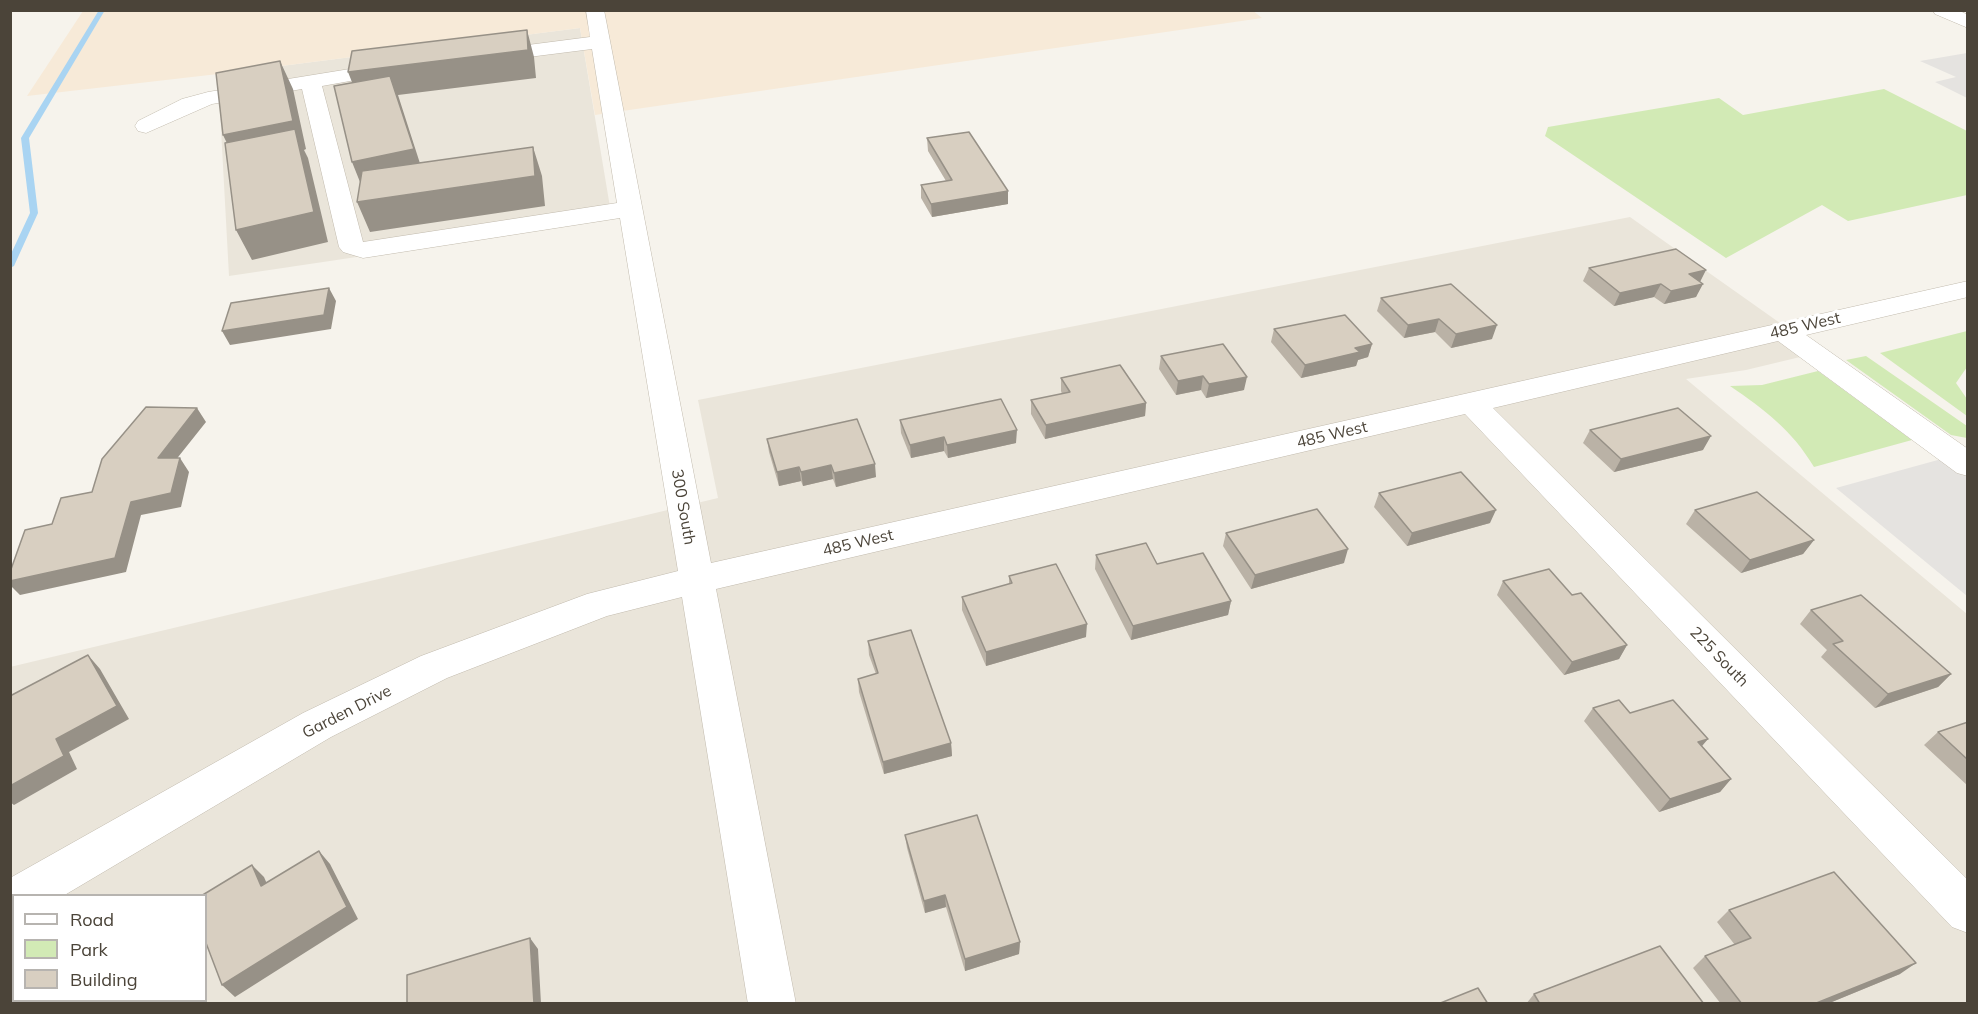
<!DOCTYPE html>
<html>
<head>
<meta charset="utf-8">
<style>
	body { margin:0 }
	#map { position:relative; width:1978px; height:1014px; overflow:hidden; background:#f6f3ec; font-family:Mulish,sans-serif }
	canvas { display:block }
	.frame { position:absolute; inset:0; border:12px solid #4b4439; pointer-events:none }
	.legend { position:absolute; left:12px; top:894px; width:195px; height:108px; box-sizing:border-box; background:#fff; border:2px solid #b7b4b0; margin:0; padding:8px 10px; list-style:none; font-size:18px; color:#4b4439 }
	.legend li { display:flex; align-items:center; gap:12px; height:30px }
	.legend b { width:30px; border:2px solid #b7b4b0 }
</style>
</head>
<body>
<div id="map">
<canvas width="1978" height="1014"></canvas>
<div class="frame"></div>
<ul class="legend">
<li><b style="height:8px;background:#fff"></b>Road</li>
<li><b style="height:16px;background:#d2eab5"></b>Park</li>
<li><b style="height:16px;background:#d8cfc1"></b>Building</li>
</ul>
</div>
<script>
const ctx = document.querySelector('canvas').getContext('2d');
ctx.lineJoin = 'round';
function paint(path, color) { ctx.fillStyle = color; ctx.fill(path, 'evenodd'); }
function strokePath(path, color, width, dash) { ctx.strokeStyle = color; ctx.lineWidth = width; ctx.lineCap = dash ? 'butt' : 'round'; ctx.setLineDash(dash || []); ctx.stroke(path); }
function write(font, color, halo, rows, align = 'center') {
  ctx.font = font + ' Mulish,sans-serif'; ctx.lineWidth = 6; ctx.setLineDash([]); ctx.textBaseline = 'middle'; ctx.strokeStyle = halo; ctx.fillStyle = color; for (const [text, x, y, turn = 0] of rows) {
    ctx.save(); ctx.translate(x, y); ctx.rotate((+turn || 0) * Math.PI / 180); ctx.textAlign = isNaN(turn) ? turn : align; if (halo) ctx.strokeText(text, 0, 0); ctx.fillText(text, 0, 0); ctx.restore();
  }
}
const residential = new Path2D(`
	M580,28L612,219L229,276L218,74Z
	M1630,217L1821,352L1746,370L1686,379L1967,614V1003H11L10,667L718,498L698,400ZM14,896H206V1000H14Z`);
const commercial = new Path2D(`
	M1252,10L1262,18L595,115L580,28L218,74L27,96L83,11Z`);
const green = new Path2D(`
	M1884,89L1967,131V195L1848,221L1822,205L1726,258L1545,136L1548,127L1719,98L1743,115Z
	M1967,331V367L1956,383L1967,399V416L1880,353Z
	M1866,356L1967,426V438L1951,435L1846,360Z
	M1818,371L1912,440L1814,467C1792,430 1765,410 1730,386L1762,385Z`);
const parking = new Path2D(`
	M1967,53V98L1935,82L1956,77L1920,61Z
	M1967,452V596L1836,488Z`);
const stream = new Path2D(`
	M99,10H105L29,138L38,213L14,266L10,268V256L30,213L21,138Z`);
const minor = new Path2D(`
	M586,10H604L711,563L1968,281V297L1806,335L1968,449V476L1957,473L1778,341L1493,408L1968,880V933L1952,927L1465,414L716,589L796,1004H748L682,597L607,616L447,678L331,737L63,896H14V914L10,913V878L303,713L421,656L587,594L678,571L620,218L363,258L343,252L339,247L302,89L212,104L146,133L138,131L135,126L138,121L182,99L208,92L393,62L400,64L403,68L400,72L322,86L363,242L617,203L592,49L489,62L482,60L479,56L482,52L489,50L590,37Z
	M1933,10H1958L1968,15V28L1935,14Z`);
const wall = new Path2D(`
	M927,138L1008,204L932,217L921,198V185L946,181L928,151Z
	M1589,268L1700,282L1696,297L1664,304L1654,297L1614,306L1583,281Z
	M1451,284L1492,339L1451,348L1435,332L1404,338L1377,311L1381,298Z
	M1274,329L1372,344L1368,357L1358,360L1356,366L1301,378L1271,342Z
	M1161,356L1244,390L1206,398L1201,390L1176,395L1159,369Z
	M1061,378L1146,403L1145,416L1045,439L1031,414V400L1062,394L1061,391Z
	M900,420L1016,443L948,458L944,451L911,458L901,433Z
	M1590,430L1703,450L1614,472L1583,443Z
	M767,439L876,477L836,487L833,479L803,486L801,481L779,486L769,452Z
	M1379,493L1490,523L1407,546L1374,507Z
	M1695,510L1814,540L1803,554L1741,573L1686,524Z
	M1226,533L1344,563L1251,589L1223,546Z
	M1096,555L1157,564L1231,601L1228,615L1131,640L1095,569Z
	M1009,576L1086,637L986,666L962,610V597L1009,584Z
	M1503,581L1572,595L1627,645L1619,659L1564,675L1497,595Z
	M1811,610L1951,674L1938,687L1875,708L1821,657L1827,650L1800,624Z
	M868,641L951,743L952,756L884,774L859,692L858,679L876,674L869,655Z
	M1593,708L1630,713L1702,746L1731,779L1720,792L1659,812L1584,721Z
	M1968,722V786L1924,745L1938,732Z
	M905,835L1020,942L1019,954L965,971L946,907L925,913L907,848Z
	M1729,910L1900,974L1827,1004H1721L1693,968L1705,956L1735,945L1717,922Z
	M1534,994L1704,1004H1526Z`);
const shadedWall = new Path2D(`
	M527,30L534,57L536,78L398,95L425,179L364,192L352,162L359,100L348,72Z
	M280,61L293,89L306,149L304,150L308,158L328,242L252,260L236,230L237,164L223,135Z
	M533,147L542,176L545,206L370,232L357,202Z
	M1008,191V204L932,217L931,204Z
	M1706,270L1699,284L1689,274Z
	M1661,284L1654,297L1614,306L1620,293Z
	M1703,284L1696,297L1664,304L1671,291Z
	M329,288L336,301L331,329L230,345L222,331Z
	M1439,319L1435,332L1404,338L1408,325Z
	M1497,325L1492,339L1451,348L1456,334Z
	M1372,344L1368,357L1358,360L1356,366L1301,378L1305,365L1355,348Z
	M1203,376L1201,390L1176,395L1178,381Z
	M1247,377L1244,390L1206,398L1209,384Z
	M1146,403L1145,416L1045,439L1046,425Z
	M197,408L206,422L167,471L158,458Z
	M1017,430L1016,443L948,458L947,445Z
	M1711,436L1703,450L1614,472L1621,459Z
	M944,437V451L911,458L910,445Z
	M180,458L189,472L181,507L141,515L126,572L20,595L10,585V581L131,502Z
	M875,464L876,477L836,487L834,473Z
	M831,465L833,479L803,486L801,472Z
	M799,467L801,481L779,486L777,472Z
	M1496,510L1490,523L1407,546L1412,533Z
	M1814,540L1803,554L1741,573L1750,560Z
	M1348,549L1344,563L1251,589L1255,575Z
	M1231,601L1228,615L1131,640L1133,626Z
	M1087,624L1086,637L986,666V652Z
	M1627,645L1619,659L1564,675L1572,662Z
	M88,655L100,669L129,719L69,752L77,769L14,805L10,802V786L56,739Z
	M1951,674L1938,687L1875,708L1888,694Z
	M1708,739L1697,752L1698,742Z
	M951,743L952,756L884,774L883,762Z
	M1731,779L1720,792L1659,812L1670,799Z
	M319,851L330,864L358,919L235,997L222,985Z
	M252,865L264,877L273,898L261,886Z
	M945,895L946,907L925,913L924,901Z
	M530,938L538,949L541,1004H534Z
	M1020,942L1019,954L965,971V959Z
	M1916,963L1900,974L1827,1004H1814Z
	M103,1000H114L115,1004H105Z`);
const building = new Path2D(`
	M527,30L528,50L348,72L352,51Z
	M280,61L293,121L223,135L216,73Z
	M390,76L414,149L352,162L334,86Z
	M295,129L314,212L236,230L225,143Z
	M969,132L1008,191L931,204L921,185L952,180L927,138Z
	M533,147L535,176L357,202L362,171Z
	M1676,249L1706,270L1689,274L1703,284L1671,291L1661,284L1620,293L1589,268Z
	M1451,284L1497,325L1456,334L1439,319L1408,325L1381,298Z
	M329,288L324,315L222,331L231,303Z
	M1345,315L1372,344L1355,348L1360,352L1305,365L1274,329Z
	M1223,344L1247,377L1209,384L1203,376L1178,381L1161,356Z
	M1120,365L1146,403L1046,425L1031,400L1070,392L1061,378Z
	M1001,399L1017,430L947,445L944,437L910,445L900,420Z
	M146,407L197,408L158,458H180L171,493L131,502L115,558L10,581V572L25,530L52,524L61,498L92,492L102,459Z
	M1678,408L1711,436L1621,459L1590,430Z
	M857,419L875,464L834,473L831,465L801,472L799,467L777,472L767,439Z
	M1461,472L1496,510L1412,533L1379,493Z
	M1757,492L1814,540L1750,560L1695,510Z
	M1317,509L1348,549L1255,575L1226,533Z
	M1146,543L1157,564L1203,553L1231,601L1133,626L1096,555Z
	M1056,564L1087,624L986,652L962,597L1012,583L1009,576Z
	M1549,569L1572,595L1581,593L1627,645L1572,662L1503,581Z
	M1861,595L1951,674L1888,694L1833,644L1843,641L1811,610Z
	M911,630L951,743L883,762L858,679L878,673L868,641Z
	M88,655L117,706L56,739L64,756L10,786V696Z
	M1619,700L1630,713L1673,700L1708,739L1698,742L1731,779L1670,799L1593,708Z
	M1968,722V760L1938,732Z
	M977,815L1020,942L965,959L945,895L924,901L905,835Z
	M319,851L347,907L222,985L206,943V896H201L252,865L261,886Z
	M1834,872L1916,963L1814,1004H1742L1705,956L1751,938L1729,910Z
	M530,938L534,1004H407V975Z
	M1660,946L1704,1004H1540L1534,994Z
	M1478,988L1488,1004H1438Z
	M81,1000H103L105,1004H76Z`);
const streetNames = [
	["485 West",1805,326,-13],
	["485 West",1332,435,-13],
	["300 South",683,507,80],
	["485 West",858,543,-13],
	["225 South",1719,657,46],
	["Garden Drive",347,712,-27]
];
paint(residential, '#eae5da');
paint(commercial, '#f7ead8');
paint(green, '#d2eab5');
paint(parking, '#e5e3e0');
paint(stream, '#a9d4f2');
strokePath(minor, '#c2bbae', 1);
paint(minor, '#fff');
paint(wall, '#bab2a6');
paint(shadedWall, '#979187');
paint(building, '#d8cfc1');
strokePath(building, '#979187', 1.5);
write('16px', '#4b4439', '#fff', streetNames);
</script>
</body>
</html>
